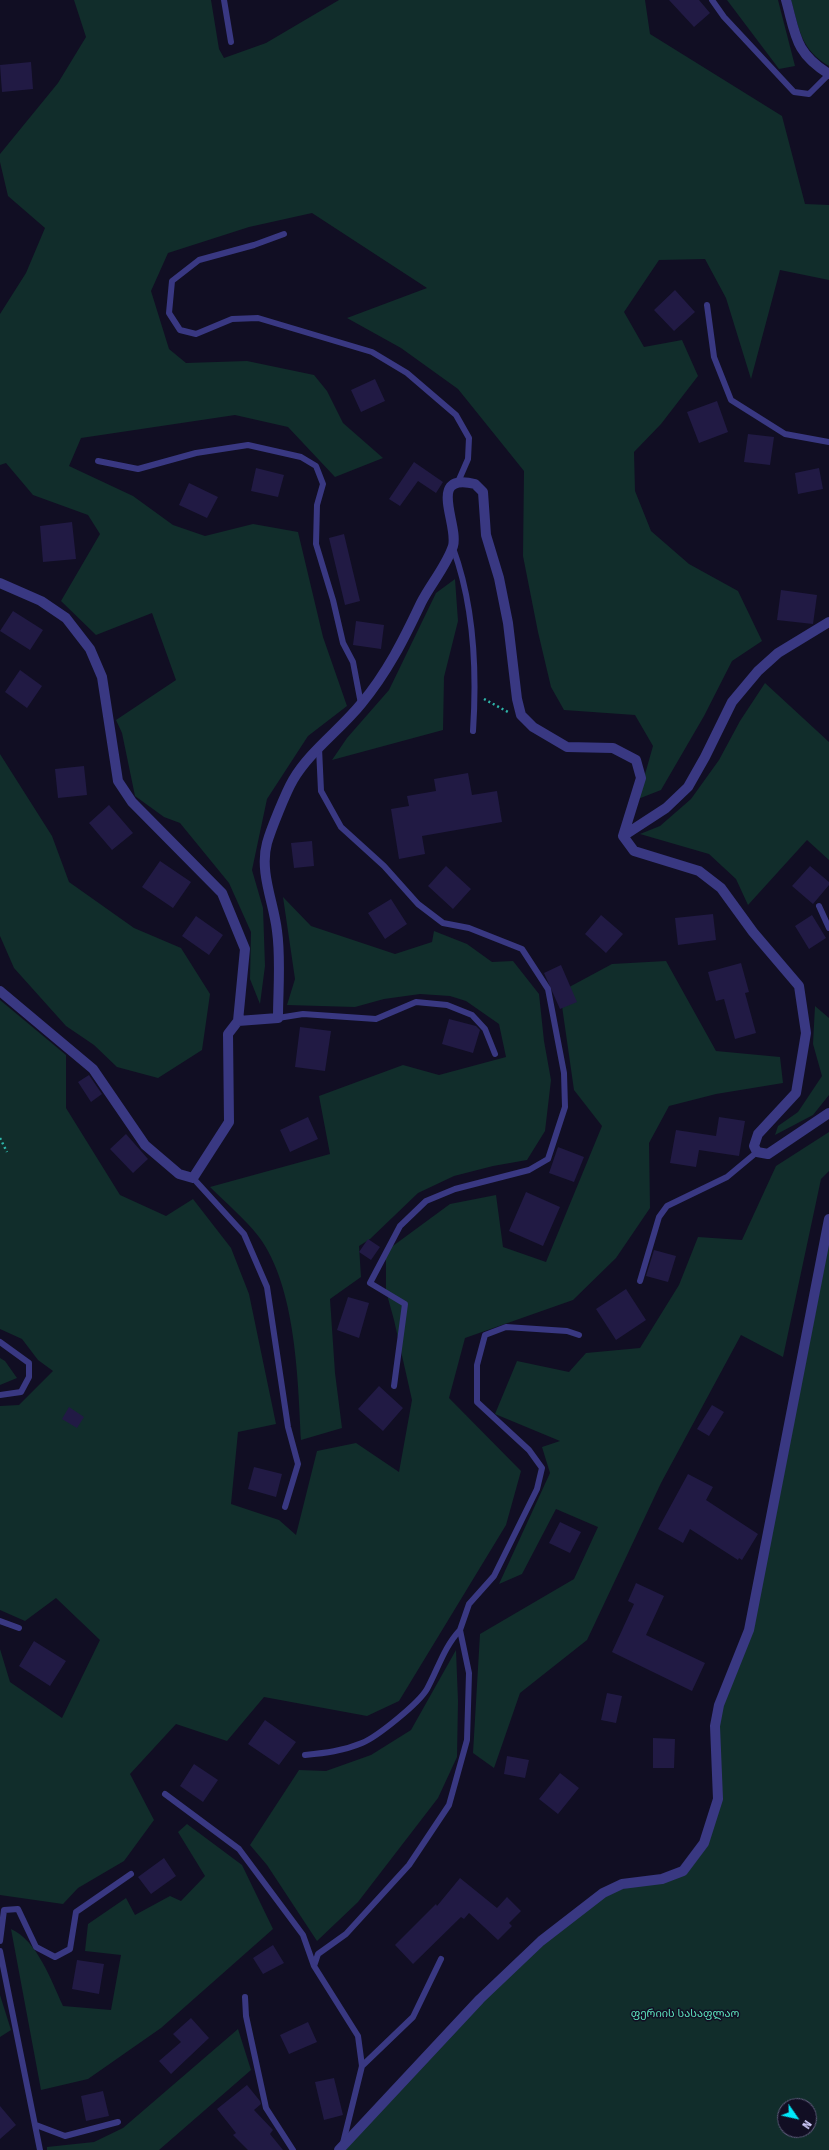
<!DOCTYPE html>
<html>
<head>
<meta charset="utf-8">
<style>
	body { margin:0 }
	#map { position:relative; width:829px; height:2150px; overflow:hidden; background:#110e23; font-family:"Fira Sans",sans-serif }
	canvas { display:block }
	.north { position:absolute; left:777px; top:2098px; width:40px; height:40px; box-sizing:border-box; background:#110e23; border:1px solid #5f5b7b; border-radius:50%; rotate:124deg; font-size:11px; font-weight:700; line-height:16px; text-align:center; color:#d3cfff }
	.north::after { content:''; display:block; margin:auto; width:14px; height:18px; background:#00e9fa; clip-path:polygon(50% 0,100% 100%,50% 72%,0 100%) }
</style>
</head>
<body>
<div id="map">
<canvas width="829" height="2150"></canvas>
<div class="north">N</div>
</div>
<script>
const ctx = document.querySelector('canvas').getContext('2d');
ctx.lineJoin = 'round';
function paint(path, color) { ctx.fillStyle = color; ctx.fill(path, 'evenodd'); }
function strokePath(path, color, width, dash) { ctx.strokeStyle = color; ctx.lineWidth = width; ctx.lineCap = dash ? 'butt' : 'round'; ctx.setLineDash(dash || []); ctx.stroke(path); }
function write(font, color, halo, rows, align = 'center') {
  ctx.font = font + ' "Fira Sans","Noto Sans Georgian",sans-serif'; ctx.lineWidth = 3; ctx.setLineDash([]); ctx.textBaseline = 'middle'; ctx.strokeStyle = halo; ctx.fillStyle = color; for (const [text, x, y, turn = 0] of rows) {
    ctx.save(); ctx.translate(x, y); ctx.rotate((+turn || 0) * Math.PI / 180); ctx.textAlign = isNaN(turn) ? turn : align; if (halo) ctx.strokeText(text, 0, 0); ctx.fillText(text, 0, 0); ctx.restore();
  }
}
const green = new Path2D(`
	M74,0H211L219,49L224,58L266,43L339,0H645L650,34L782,116L805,204L829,205V280L780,270L751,379L726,298L705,259L659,260L624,312L644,347L682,340L698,376L661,424L634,452L635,491L651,531L689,564L738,591L762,641L732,661L704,716L661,790L638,799L653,746L635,715L564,710L551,687L538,632L523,556L524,471L458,389L401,348L347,318L427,288L312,213L249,227L168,253L151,291L169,349L186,363L247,361L314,375L327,391L343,423L383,458L335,477L288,427L235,415L81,438L69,466L133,496L173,525L205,536L253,524L298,532L323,637L347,706L308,736L267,799L252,870L263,908L265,966L260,1004L250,979L251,932L229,883L180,823L164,817L135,796L122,733L116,720L176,680L152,613L96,635L61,601L100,534L88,515L33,495L6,463L0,465V314L26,273L45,228L8,196L0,162V154L58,83L86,37Z
	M727,0H778L795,66L779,69Z
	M791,0H829V66C801,50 799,29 791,0Z
	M455,579L458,621L444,677L443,730L332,760L347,738L389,690L436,593Z
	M765,683L829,742V860L807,840L748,905L736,879L709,854L640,834L660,826L691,799L719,760L740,721Z
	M0,754L52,836L69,882L134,928L181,948L210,994L202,1050L158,1078L117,1067L94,1045L66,1026L14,968L0,936Z
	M283,897L311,926L395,954L432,942L434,931L467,944L492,962L513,961L539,994L544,1041L551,1080L545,1131L527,1160L493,1166L454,1176L418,1193L370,1239L359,1246L361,1277L330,1299L335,1373L342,1428L301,1440C298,1379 296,1287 259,1237C245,1219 226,1203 210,1187L330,1154L319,1096L403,1065L439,1075L506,1057L499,1024L466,1001L450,996L420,994L384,999L355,1007L287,1005L295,979Z
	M666,961L716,1051L780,1057L783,1083L716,1094L669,1106L649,1143L650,1208L616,1258L573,1300L465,1338L449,1398L521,1471L506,1525L399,1701L367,1716L264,1697L227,1741L176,1724L130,1774L154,1820L124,1861L78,1888L63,1904L0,1895V1649L10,1682L62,1718L100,1640L56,1598L25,1621L0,1610V1406L19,1405L53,1371L38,1360L22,1339L0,1329V1000L66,1055V1108L120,1195L166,1216L193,1199L231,1248L249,1294L276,1424L238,1432L231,1504L279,1520L296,1535L317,1451L356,1443L399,1472L412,1400L394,1320L386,1291V1251L450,1204L496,1195L503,1247L546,1262L602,1126L574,1090L560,992L612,964Z
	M815,1006L829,1018V1095L813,1115L775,1135L778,1126L798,1112L822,1076L813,1044Z
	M829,1132V1171L821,1179L783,1357L741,1335L661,1483L587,1640L520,1693L494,1768L473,1753L480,1634L574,1579L598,1527L556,1509L522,1574L499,1584L550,1473L542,1447L560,1441L495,1414L517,1361L569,1372L586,1353L640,1348L679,1285L698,1237L742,1240L776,1166Z
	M829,1242V2150H339L482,2001L543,1945L604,1897L622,1889L683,1872L716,1819L718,1727L721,1706L753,1631ZM785,2106H809V2130H785Z
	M0,1358L5,1361L17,1378L0,1385Z
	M456,1650L458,1701L457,1757L438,1798L358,1902L317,1941L267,1865L250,1845L299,1770L326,1771L371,1755L411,1730Z
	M187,1824L242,1865L273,1929L161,2028L88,2079L41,2090L11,1929C37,1940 52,1982 63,2006L111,2010L121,1955L85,1951L88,1924L126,1898L135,1915L170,1896L181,1901L205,1876L178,1832Z
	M0,1995L11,2030L0,2037Z
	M238,2029L251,2070L159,2150H47V2147L94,2142L123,2128Z`);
const building = new Path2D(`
	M669,0H699L710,13L694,27Z
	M31,62L33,89L2,92L0,65Z
	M675,290L695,312L674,331L654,310Z
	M375,379L385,401L361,412L351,390Z
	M717,401L728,432L699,443L687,412Z
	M748,434L774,437L770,465L744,462Z
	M414,462L443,482L436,493L418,481L400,506L389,499Z
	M256,468L284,475L278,497L251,491Z
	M819,468L823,489L798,494L795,473Z
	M189,483L218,497L207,518L179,505Z
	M72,522L76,559L43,562L40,526Z
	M344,534L360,601L345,605L329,538Z
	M781,590L817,595L813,624L777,620Z
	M13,611L43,630L30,650L0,631Z
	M356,621L384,625L381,649L353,645Z
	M20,670L42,686L27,708L5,692Z
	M84,766L87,795L58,798L55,769Z
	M468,773L472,795L497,791L502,822L422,836L425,854L399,859L391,809L409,806L407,796L436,791L434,779Z
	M109,805L133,833L112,850L89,823Z
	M312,841L314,866L294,868L291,843Z
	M160,861L191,882L173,908L142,887Z
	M446,866L471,889L453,909L428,886Z
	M810,866L829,882V885L813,904L792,886Z
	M391,899L407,924L385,939L368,913Z
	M713,914L716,940L678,945L675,918Z
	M601,915L623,934L606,953L585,934Z
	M812,915L826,938L809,949L795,926Z
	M196,916L223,935L209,955L182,936Z
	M741,963L749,992L745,993L756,1033L735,1039L724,999L716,1001L708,972Z
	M561,965L577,1002L560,1009L544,973Z
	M449,1019L476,1026L480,1030L473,1053L442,1044Z
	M300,1027L331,1031L325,1071L295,1067Z
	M89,1075L102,1094L91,1102L78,1082Z
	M308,1117L318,1139L290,1152L280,1130Z
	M719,1117L745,1121L739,1156L699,1150L696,1167L670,1163L676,1130L716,1136Z
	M126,1134L148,1159L133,1173L110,1149Z
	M558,1147L584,1157L574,1182L549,1173Z
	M526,1192L560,1207L543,1246L509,1231Z
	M368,1239L380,1247L371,1260L359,1252Z
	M654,1250L676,1256L668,1282L646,1276Z
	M626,1289L646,1320L616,1340L596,1309Z
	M348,1297L369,1303L359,1338L337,1330Z
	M379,1386L403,1408L383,1431L358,1409Z
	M712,1405L724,1412L709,1436L697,1429Z
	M69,1407L84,1417L77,1428L62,1419Z
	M254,1467L282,1474L276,1497L248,1489Z
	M688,1474L713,1487L706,1500L758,1534L742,1560L739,1558L738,1560L690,1529L683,1543L658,1529Z
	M560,1522L581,1532L570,1553L549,1543Z
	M636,1583L664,1596L646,1635L705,1663L692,1691L612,1652L634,1604L628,1601Z
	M34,1641L66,1661L50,1686L19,1666Z
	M607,1693L622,1696L616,1723L601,1720Z
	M265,1720L296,1742L279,1765L248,1744Z
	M653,1738L675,1739L674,1768H653Z
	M507,1756L529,1760L525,1778L504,1774Z
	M194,1764L218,1780L203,1802L180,1786Z
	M560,1773L579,1788L558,1814L539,1799Z
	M164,1858L176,1876L151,1894L138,1877Z
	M460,1878L497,1908L507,1897L521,1911L509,1923L512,1926L498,1940L469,1913L464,1919L461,1917L413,1964L395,1945L436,1904L437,1906Z
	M273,1945L284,1963L263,1974L253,1958Z
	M77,1960L104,1964L99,1994L72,1989Z
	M191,2018L209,2038L171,2074L159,2061L181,2042L173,2034Z
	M308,2022L317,2042L289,2054L280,2035Z
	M334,2078L343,2115L324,2120L315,2082Z
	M247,2085L260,2101L261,2104L254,2110L273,2130L270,2134L283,2150H248L233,2135L236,2133L217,2109Z
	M103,2091L109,2116L86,2121L81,2096Z
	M0,2106L16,2125L0,2139Z`);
const path = new Path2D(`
	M484,699L508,712
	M0,1138L7,1152`);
const service = new Path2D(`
	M224,0L231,42
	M712,0L724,17L794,92L809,94L829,74
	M284,234L254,245L199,260L172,281L169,313L180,330L196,334L232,319L258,318L372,352L407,373L456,415L469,438L468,459L458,482
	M707,305L714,357L731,400L785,434L829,442
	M98,461L138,469L196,453L248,445L301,457L316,466L323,484L317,505L316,544L333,600L343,643L353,662L361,704
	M453,548C474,605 477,671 473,731
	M319,748L321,791L341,827L384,866L418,904L443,923L469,928L522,949L548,989L564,1073L565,1107L548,1159L529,1170L455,1189L426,1201L400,1226L370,1283L405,1304L394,1386
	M819,906L829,928
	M278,1018L303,1014L376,1019L416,1002L447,1005L472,1015L485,1029L495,1054
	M193,1178L244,1234L267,1287L288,1427L298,1464L285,1507
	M640,1281L659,1217L667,1206L727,1177L757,1152
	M0,1342L29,1363V1377L21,1392L0,1395
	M0,1621L19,1628
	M305,1755C325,1753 343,1751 362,1743C377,1737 419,1703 427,1689C438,1669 444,1647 460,1630
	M165,1794L239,1849L303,1935L314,1966
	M0,1941L4,1910L18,1909L36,1947L55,1957L70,1949L76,1912L131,1874
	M0,1951L40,2150
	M245,1997L246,2016L266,2108L293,2150
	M362,2066L413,2017L441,1959
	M36,2125L65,2136L118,2122
	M343,2143L362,2066L358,2036L314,1966L318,1954L346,1934L409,1865L449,1805L467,1740L469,1673L460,1630L469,1604L494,1576L537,1489L542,1468L529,1450L477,1402V1365L485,1335L506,1327L567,1331L579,1335`);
const minor = new Path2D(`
	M0,583L41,601L66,618L90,649L102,677L118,781L132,802L222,893L245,949L238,1021L278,1018C278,990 281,959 277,931C274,903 259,872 267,843C271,829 286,792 293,780C310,751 340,730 361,704C387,673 404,639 421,603C430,585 447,565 453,546C459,524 426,472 475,484L483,492L486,535L499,578L508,623L517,699L521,715L533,727L567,747L613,748L636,760L641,778L623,836L634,851L699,871L721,888L753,932L799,986L806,1033L796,1093L758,1134L754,1146L757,1152L768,1154L829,1113
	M623,836L666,808L688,787L705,757L732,702L758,671L778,653L829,622
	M0,991L93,1069L145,1145L179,1174L193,1178L229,1122L228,1034L238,1021
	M339,2150L480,1999L541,1941L603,1893L622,1884L662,1879L683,1871L704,1843L718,1799L715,1726L719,1705L749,1630L829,1219`);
const tertiary = new Path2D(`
	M786,0C796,36 795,53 829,74`);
const parkNames = [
	["ფერიის სასაფლაო",685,2014]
];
paint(green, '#112d2b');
paint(building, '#211a44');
strokePath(path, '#2eb5a9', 2.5, [2, 3]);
strokePath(service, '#393882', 6);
strokePath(minor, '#393882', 10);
strokePath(tertiary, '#393882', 10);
write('11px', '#5be0bb', '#110e23', parkNames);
</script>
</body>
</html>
